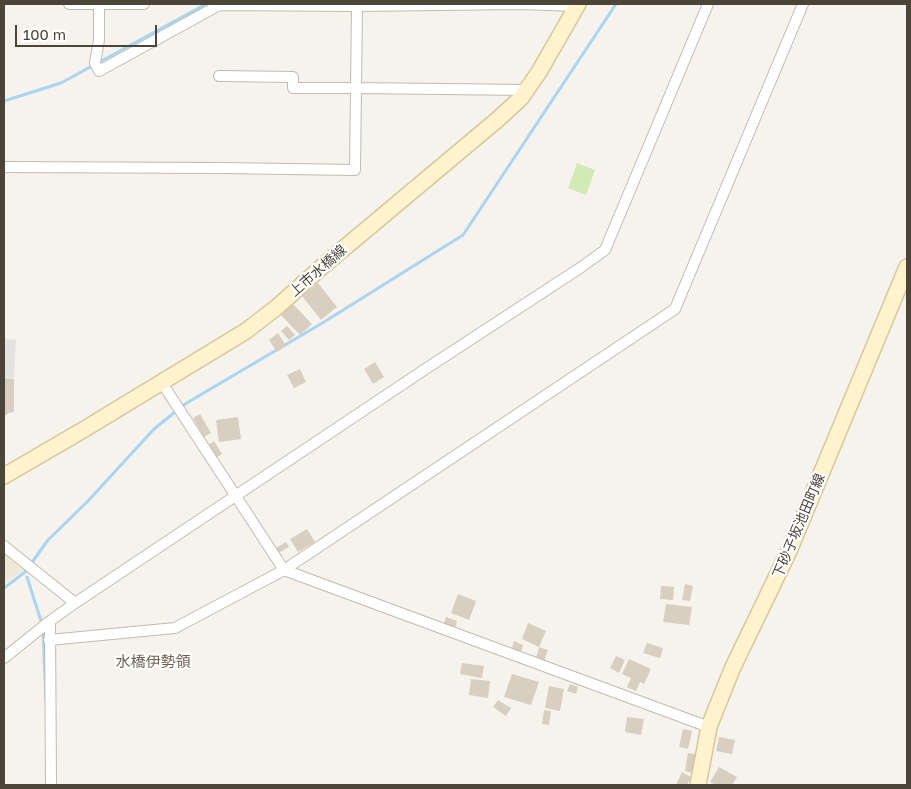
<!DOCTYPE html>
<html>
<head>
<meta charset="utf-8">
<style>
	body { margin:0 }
	#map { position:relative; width:911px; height:789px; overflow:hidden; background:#f6f3ec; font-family:"Golos Text",sans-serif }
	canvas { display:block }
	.frame { position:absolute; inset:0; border:5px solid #4b4439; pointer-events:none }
	.scale { position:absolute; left:15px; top:25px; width:142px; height:22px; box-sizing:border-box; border:2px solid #4b4439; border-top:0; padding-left:6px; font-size:15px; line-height:18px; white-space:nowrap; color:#4b4439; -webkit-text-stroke:4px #fff; paint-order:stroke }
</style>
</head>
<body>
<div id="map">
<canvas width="911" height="789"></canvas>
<div class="frame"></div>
<div class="scale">100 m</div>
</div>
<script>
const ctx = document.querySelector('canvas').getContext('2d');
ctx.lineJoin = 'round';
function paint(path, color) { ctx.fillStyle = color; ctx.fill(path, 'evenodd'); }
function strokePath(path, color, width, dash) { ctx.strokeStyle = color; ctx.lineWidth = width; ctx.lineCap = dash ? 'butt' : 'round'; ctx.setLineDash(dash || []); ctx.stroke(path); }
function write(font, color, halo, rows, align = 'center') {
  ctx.font = font + ' "Golos Text","Noto Sans JP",sans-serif'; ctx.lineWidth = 4.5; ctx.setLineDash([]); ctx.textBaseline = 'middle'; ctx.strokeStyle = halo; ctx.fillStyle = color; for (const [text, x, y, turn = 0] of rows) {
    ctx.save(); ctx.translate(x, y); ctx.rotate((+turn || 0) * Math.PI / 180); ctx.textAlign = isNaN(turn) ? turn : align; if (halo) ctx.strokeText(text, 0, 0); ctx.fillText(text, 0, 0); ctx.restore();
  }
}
const education = new Path2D(`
	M4,554L24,570L4,583Z`);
const green = new Path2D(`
	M577,163L595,170L586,195L568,188Z`);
const parking = new Path2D(`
	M4,339L16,340L14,378L4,377Z`);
const stream = new Path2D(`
	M4,101L61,83L206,4
	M27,577L42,624
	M4,588L25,572L48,540L88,501L154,429L185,404L324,322L463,235L616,4
	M43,630L46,701`);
const building = new Path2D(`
	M318,283L337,307L321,320L302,296Z
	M293,304L312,324L300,335L281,315Z
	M287,326L295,335L289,340L281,331Z
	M278,333L286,346L277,352L269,340Z
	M375,362L384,377L373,384L364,369Z
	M300,369L306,382L294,388L287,375Z
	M4,378L14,379V412L8,413L7,415H4Z
	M200,414L211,433L204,437L193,418Z
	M238,417L241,439L219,442L216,420Z
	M214,441L222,454L216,458L208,445Z
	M307,529L315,542L298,552L290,539Z
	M286,542L289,547L278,553L276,548Z
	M685,584L693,586L690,601L682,600Z
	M661,586L674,587L673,600L660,599Z
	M458,594L476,601L469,620L451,613Z
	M666,604L692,607L689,625L663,622Z
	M446,617L457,621L455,628L444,624Z
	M528,623L546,631L539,647L522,639Z
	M514,641L523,645L521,652L512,648Z
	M647,643L663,648L660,658L643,653Z
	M539,647L548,650L544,661L536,658Z
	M616,656L625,660L619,673L610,668Z
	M629,659L651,669L644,684L640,682L636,691L627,687L631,678L622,674Z
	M462,663L484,666L482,678L460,674Z
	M512,674L539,682L531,705L504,697Z
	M471,679L490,681L488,698L469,695Z
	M570,684L578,687L576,694L567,691Z
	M549,686L564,689L560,711L545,708Z
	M498,700L511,708L506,716L493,707Z
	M544,710L551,711L549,725L542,724Z
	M627,717L644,719L641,735L625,732Z
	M683,729L692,731L688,749L679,747Z
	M719,737L735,740L732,754L716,751Z
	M688,753L696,754L692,773L685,771Z
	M719,767L737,777L732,785H715L710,782Z
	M682,772L691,777L687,785H676Z`);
const minor = new Path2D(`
	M69,4H144
	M99,4V40L95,63L99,71L221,4
	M357,4V6L521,4L577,6
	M219,5L357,6L356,88H293V77L219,76
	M4,167L220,168L355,170L356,88L527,90
	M162,383L284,570L709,727
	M4,546L75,603
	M50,621L51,785
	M49,640L175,628L284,570L675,309L803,4
	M4,658L50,621L75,603L427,368L580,268L605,250L708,4`);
const secondary = new Path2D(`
	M4,476L83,430L246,331L277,307L324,265L497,120L521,98L539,72L578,4
	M698,785L709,727L714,714L733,667L789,551L907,267`);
const streetNames = [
	["上市水橋線",318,271,-41],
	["下砂子坂池田町線",799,526,-67]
];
const neighbourhoodNames = [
	["水橋伊勢領",153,662]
];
paint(education, '#efe8d6');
paint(green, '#d2eab5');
paint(parking, '#e5e3e0');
strokePath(stream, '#a9d4f2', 3);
paint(building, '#d8cfc1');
strokePath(minor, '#c2bbae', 12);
strokePath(secondary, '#d6c79b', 18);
strokePath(minor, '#fff', 10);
strokePath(secondary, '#fff3cd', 15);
write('14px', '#4b4439', '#fff', streetNames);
write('15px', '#6e6250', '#fff', neighbourhoodNames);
</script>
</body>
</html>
